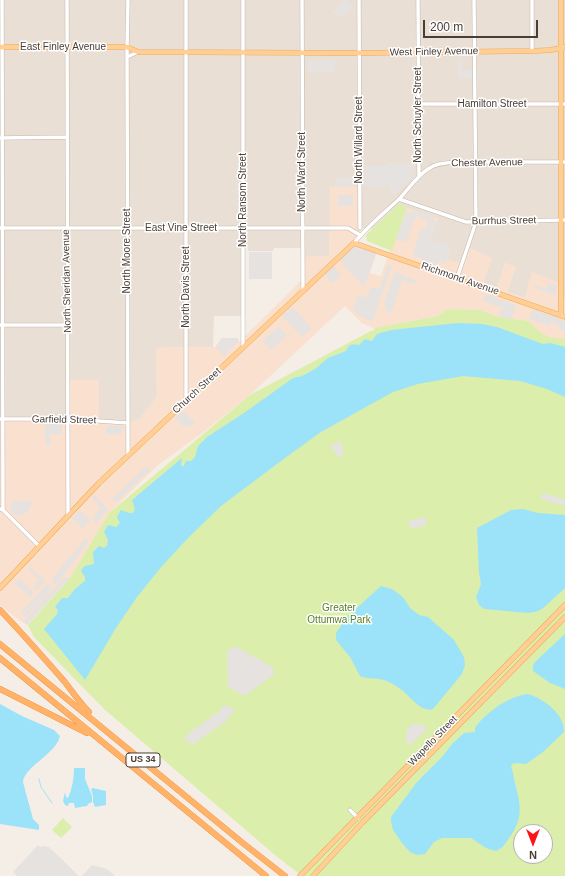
<!DOCTYPE html>
<html>
<head>
<meta charset="utf-8">
<style>
	body { margin:0 }
	#map { position:relative; width:565px; height:876px; overflow:hidden; background:#f5eee6; font-family:Arial,sans-serif }
	canvas { display:block }
	.north { position:absolute; left:513px; top:824px; width:40px; height:40px; box-sizing:border-box; background:#fff; border:1px solid #b6b1ae; border-radius:50%; rotate:180deg; font-size:11px; font-weight:700; line-height:16px; text-align:center; color:#493d35 }
	.north::after { content:''; display:block; margin:auto; width:14px; height:18px; background:#ff1419; clip-path:polygon(50% 0,100% 100%,50% 72%,0 100%) }
	.scale { position:absolute; left:423px; top:20px; width:115px; height:18px; box-sizing:border-box; border:2px solid #493d35; border-top:0; padding-left:5px; font-size:12px; line-height:14px; white-space:nowrap; color:#493d35; -webkit-text-stroke:3px #fff; paint-order:stroke }
</style>
</head>
<body>
<div id="map">
<canvas width="565" height="876"></canvas>
<div class="north">N</div>
<div class="scale">200 m</div>
</div>
<script>
const ctx = document.querySelector('canvas').getContext('2d');
ctx.lineJoin = 'round';
function paint(path, color) { ctx.fillStyle = color; ctx.fill(path, 'evenodd'); }
function strokePath(path, color, width, dash) { ctx.strokeStyle = color; ctx.lineWidth = width; ctx.lineCap = dash ? 'butt' : 'round'; ctx.setLineDash(dash || []); ctx.stroke(path); }
function write(font, color, halo, rows, align = 'center') {
  ctx.font = font + ' Arial,sans-serif'; ctx.lineWidth = 3; ctx.setLineDash([]); ctx.textBaseline = 'middle'; ctx.strokeStyle = halo; ctx.fillStyle = color; for (const [text, x, y, turn = 0] of rows) {
    ctx.save(); ctx.translate(x, y); ctx.rotate((+turn || 0) * Math.PI / 180); ctx.textAlign = isNaN(turn) ? turn : align; if (halo) ctx.strokeText(text, 0, 0); ctx.fillText(text, 0, 0); ctx.restore();
  }
}
const residential = new Path2D(`
	M0,0H565V298H558L532,273L525,298L507,292L516,267L505,263L497,288L483,283L491,258L486,256L462,264L448,260L430,240L438,219L407,208L400,203L372,229L360,228L359,187H331L329,256L305,257L304,248H274L273,251H248V248H243V316H214L213,347L156,348L157,397L140,419L128,423L69,419H0Z`);
const commercial = new Path2D(`
	M330,187H359L360,235L354,243L376,255L370,273L381,276L390,250H392L407,208L438,219L431,240L452,247L448,260L462,264L468,247L492,258L483,283L497,288L505,263L516,267L507,292L525,298L532,272L558,282V298H565V339H554L538,333L529,321L499,317L480,310L448,309L438,316L374,328L362,323L345,306L250,395L205,431L158,465L109,513L70,578L27,625L15,617L0,605V419H69L68,380H99V421L128,423L140,419L157,397L156,348L215,347L222,338H238L239,342L305,277V257L329,256Z`);
const green = new Path2D(`
	M400,203L407,208L392,251L367,241L366,235Z
	M448,309L480,310L499,317L529,321C540,334 548,339 565,339V876H302L275,855L104,709L34,637L28,625L70,578L109,513L250,395L371,331L375,330L374,328L438,316ZM521,832H545V856H521Z
	M63,818L72,827L61,838L52,830Z`);
const parking = new Path2D(`
	M344,0H346L354,7L342,19L337,13L334,15L331,13Z
	M458,58H462V70H473V78H458Z
	M307,60H335V72H307Z
	M389,163L413,164L412,177L393,196L390,193V187H365V166H389Z
	M335,178H354V187H335Z
	M338,195H353V206H338Z
	M414,210L434,218L433,221L437,222L431,240L452,247L446,264L437,261L435,266L422,262L423,259L413,255L421,228L425,230L428,221L416,215L406,242L396,239L406,211L413,213Z
	M354,243L377,250L364,287L338,258Z
	M249,252H272V279H249Z
	M388,265H392L373,321L363,318L353,310L358,295L367,298L370,288H380Z
	M333,266L341,275L333,283L324,274Z
	M395,272L417,281L416,284L402,280L391,313L387,312L384,303Z
	M548,283L557,285L556,295L534,288V285L546,289Z
	M485,294L516,305L511,319L499,317L502,308L483,301Z
	M292,307L312,328L302,337L282,316Z
	M533,309L565,321V331L558,329L559,325L551,322L550,326L530,319Z
	M278,327L287,335L271,350L263,341Z
	M222,338H238V342L224,356L216,347Z
	M182,411L193,421L195,424L184,427L175,418Z
	M45,423H62V434H50V445H45Z
	M106,426H122V434H106Z
	M340,441L342,444L343,455L339,458L330,446Z
	M146,466L150,470L116,502L112,499Z
	M543,493L565,500V506L541,499Z
	M94,495L108,509L96,523L92,519L101,508L92,498Z
	M11,501H33L27,512L21,515H15L11,509Z
	M79,511L90,520L83,528L72,518Z
	M425,517L427,525L411,529L408,521Z
	M86,538L89,541L56,585L52,579Z
	M29,566L45,581L37,590L33,587L39,580L29,571Z
	M65,577L70,578L27,625L24,621Z
	M19,579L34,593L30,597L15,583Z
	M48,584L52,589L25,617L21,612Z
	M235,646L272,667L275,674L244,696L228,687L227,651Z
	M224,704L235,710L224,723L203,737L193,745L184,739L190,732L220,711Z
	M413,724L422,725L427,729L410,745L407,743L406,739L407,729Z
	M38,845L40,847L45,846L49,847L79,876H17L13,872Z
	M92,865L107,869L115,876H82Z`);
const water = new Path2D(`
	M458,323L482,324L497,327L543,344L550,343L565,347V397L547,389L520,381L463,376L418,384L393,392L321,432L285,458L221,506L188,538L162,566L137,597L116,628L85,680L44,629L57,614L58,610L55,607L62,598H68L75,589L85,581V577L81,571C84,564 88,566 94,564L93,552L99,546L104,548L107,546L108,540L104,532L108,525L116,527L120,523L117,517L121,510L129,513H133L135,509L132,500L182,458L181,465L183,467L186,461H191L195,457L198,446L207,437L244,413L293,378L302,376L315,369L328,358L346,351C349,344 351,344 359,345L365,339L372,341L377,334L391,330Z
	M523,509L538,513L565,515V588L542,609L535,612L528,613L484,609L479,605L476,597L481,584L479,573L477,528L511,510Z
	M381,586L392,589L403,597L410,608L419,615L428,617L445,632L454,640L464,657L465,665L462,674L433,709C420,713 409,694 399,688C394,684 386,680 379,679C373,678 366,679 360,676L350,657L336,640V633L347,617Z
	M565,634V689L550,683L533,671V665L536,661Z
	M528,694C544,699 565,714 564,732L543,752L526,764L517,763L512,764L511,767C513,771 513,774 514,779C520,803 525,817 509,838C505,844 503,848 496,851L486,848L471,838H442L434,842L425,854L417,855L410,852L402,843L393,830L391,821V817L417,782L443,756L452,744L464,733L475,732V728C486,712 509,696 528,694Z
	M0,704L22,716L54,730L60,736C56,754 24,767 23,782L33,819L39,825V830L0,824Z
	M74,768H85V779L92,796V802L88,804L87,806L75,808L74,803H69L68,806L65,805L63,801L65,792L66,797L68,798C72,789 74,779 74,768Z
	M93,788L106,791V805L95,807L93,802V796L91,789Z`);
const stream = new Path2D(`
	M39,779L41,787L52,803`);
const minor = new Path2D(`
	M2,0L3,510
	M67,0L68,514
	M128,0L127,47L128,455
	M186,0V401
	M302,0L303,291
	M359,0L360,228
	M418,0L419,177
	M532,0V51
	M127,57L138,52
	M418,104H565
	M1,138L67,137
	M399,199L466,222L565,220
	M0,228H348L360,235
	M354,243C367,227 383,214 398,200C408,190 416,177 428,169C436,163 446,163 455,162H565
	M457,278L476,222L474,0
	M0,325H68
	M243,346V0
	M0,419H69L128,423
	M0,509L3,510L39,546
	M350,810L358,818`);
const major = new Path2D(`
	M0,47H127L138,52L359,53L532,51L551,50L565,47
	M561,315V0
	M0,588L99,483L354,243L565,317
	M300,876L565,605
	M313,876L362,823L565,617`);
const highway = new Path2D(`
	M0,610C22,633 43,657 64,681C72,691 79,702 89,712
	M0,644L244,844L285,876
	M0,658L266,876
	M0,689L87,733`);
const shields = [
	[143,760,34]
];
const shieldNames = [
	["US 34",143,760]
];
const streetNames = [
	["East Finley Avenue",63,47],
	["West Finley Avenue",434,52,-1],
	["Hamilton Street",492,104],
	["North Schuyler Street",418,115,-90],
	["North Willard Street",359,140,-90],
	["Chester Avenue",487,163,-1],
	["North Ward Street",302,172,-90],
	["North Ransom Street",243,200,-90],
	["Burrhus Street",504,221,-1],
	["East Vine Street",181,228],
	["North Moore Street",127,251,-90],
	["Richmond Avenue",460,279,19],
	["North Sheridan Avenue",67,281,-91],
	["North Davis Street",186,287,-90],
	["Church Street",197,391,-43],
	["Garfield Street",64,420,1],
	["Wapello Street",433,741,-46]
];
const parkNames = [
	["Greater",339,608],
	["Ottumwa Park",339,620]
];
paint(residential, '#eadfd4');
paint(commercial, '#f9e0cf');
paint(green, '#dbeeab');
paint(parking, '#e6e2df');
paint(water, '#9ce3f9');
strokePath(stream, '#9ce3f9', 1);
strokePath(minor, '#c5b7ab', 4.5);
strokePath(major, '#f1a958', 5.5);
strokePath(highway, '#ef8226', 6);
strokePath(minor, '#fff', 3.5);
strokePath(major, '#ffcf96', 4.5);
strokePath(highway, '#ffb268', 5.5);
for (const [x, y, w] of shields) { const box = new Path2D(); box.roundRect(x - w / 2, y - 7, w, 14, 3); ctx.fillStyle = '#fff'; ctx.fill(box); strokePath(box, '#493d35', 1); }
write('bold 9px', '#493d35', null, shieldNames);
write('10px', '#493d35', '#fff', streetNames);
write('10px', '#568221', '#fff', parkNames);
</script>
</body>
</html>
